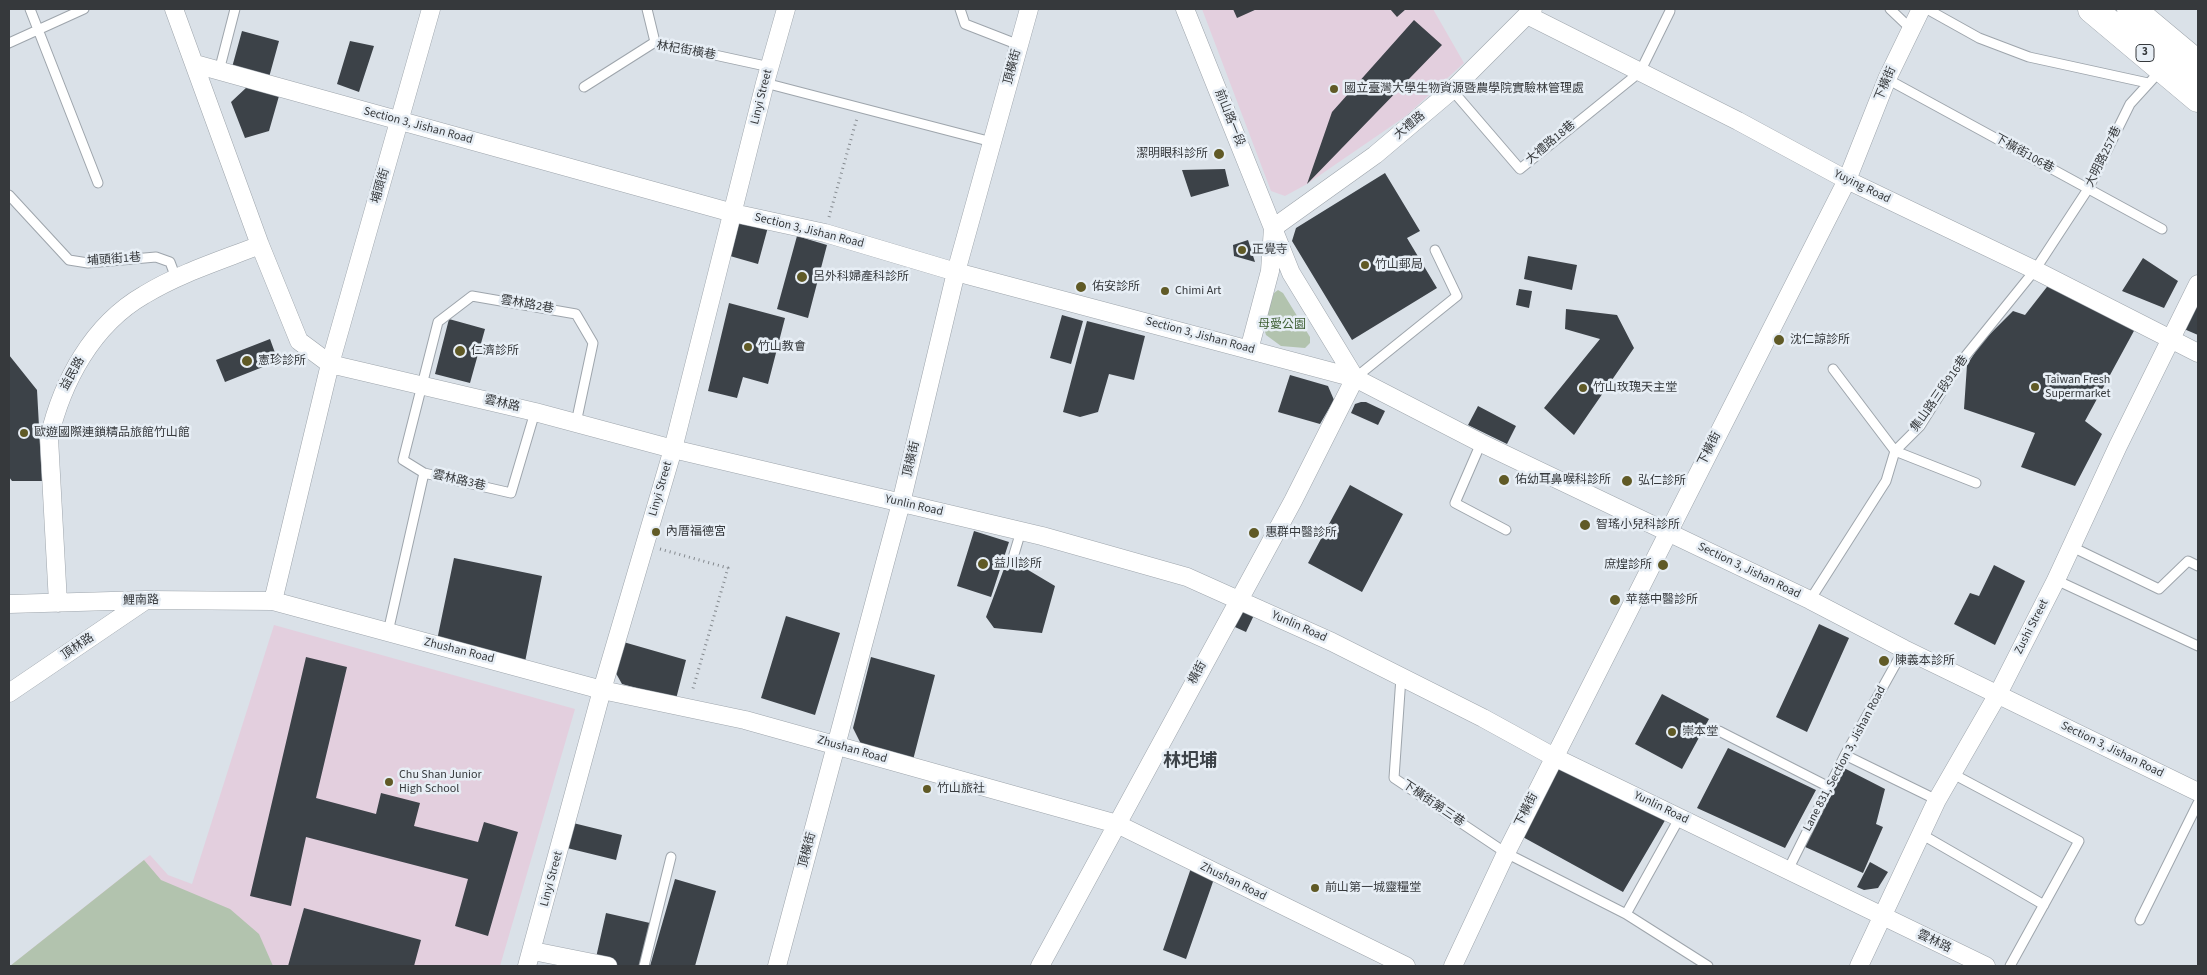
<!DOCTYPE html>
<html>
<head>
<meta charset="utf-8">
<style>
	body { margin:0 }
	#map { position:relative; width:2207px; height:975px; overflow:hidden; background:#dae1e8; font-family:"Source Sans 3",sans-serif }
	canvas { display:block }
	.frame { position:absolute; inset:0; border:10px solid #36393c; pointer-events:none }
</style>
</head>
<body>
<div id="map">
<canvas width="2207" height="975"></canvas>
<div class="frame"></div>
</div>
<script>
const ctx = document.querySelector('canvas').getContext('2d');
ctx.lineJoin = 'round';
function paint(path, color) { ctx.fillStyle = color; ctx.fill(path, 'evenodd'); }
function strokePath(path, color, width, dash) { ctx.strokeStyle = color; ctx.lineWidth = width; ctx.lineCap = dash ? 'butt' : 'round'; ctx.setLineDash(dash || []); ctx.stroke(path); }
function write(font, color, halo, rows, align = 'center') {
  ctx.font = font + ' "Source Sans 3","Noto Sans TC",sans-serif'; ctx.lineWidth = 5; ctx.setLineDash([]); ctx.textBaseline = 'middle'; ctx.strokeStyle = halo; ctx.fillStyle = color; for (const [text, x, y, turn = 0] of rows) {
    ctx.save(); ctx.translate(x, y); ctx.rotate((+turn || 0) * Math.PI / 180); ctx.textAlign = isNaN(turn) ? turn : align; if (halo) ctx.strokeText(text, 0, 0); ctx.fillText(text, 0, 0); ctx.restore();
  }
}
const education = new Path2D(`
	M1202,9H1433L1464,63L1406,116L1307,184L1285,196L1271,191Z
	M274,625L575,709L500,966H10L150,855L168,875L192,884Z`);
const green = new Path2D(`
	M1278,290L1283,293L1310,337V343L1305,348L1281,346L1266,335L1263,325L1274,293Z
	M144,860L161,880L230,909L259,934L273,966H10Z`);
const building = new Path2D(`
	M1233,9H1257L1237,18Z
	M1390,9H1406L1397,17Z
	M1414,20L1442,45L1307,184L1332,112Z
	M242,31L279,41L268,81L231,71Z
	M350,41L374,46L359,92L337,84Z
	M247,87L279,96L269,131L245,138L231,102Z
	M1225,169L1229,186L1191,197L1182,170Z
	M1385,173L1420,231L1407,238L1437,288L1352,340L1292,241L1296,228Z
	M733,217L768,227L758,264L723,254Z
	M797,236L827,245L808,318L777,309Z
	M1248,240L1255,262L1234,256L1233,245Z
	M1528,256L1577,265L1572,290L1524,279Z
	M2143,258L2178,281L2164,308L2122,291Z
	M2050,283L2135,329L2085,421L2102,434L2075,486L2021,467L2035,433L1964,409L1967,365L1981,343L2013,311L2025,315Z
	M1519,289L1532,291L1529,308L1516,305Z
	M2198,290V335L2184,329Z
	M729,303L785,318L768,384L743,377L737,398L708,391Z
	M1566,309L1617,315L1634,348L1574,435L1544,408L1600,339L1565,329Z
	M1062,315L1083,321L1071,364L1050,358Z
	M449,319L485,329L470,383L435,374Z
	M1087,321L1145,336L1134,380L1109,374L1098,412L1080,417L1063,412Z
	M270,339L278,361L225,382L216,360Z
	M9,355L37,390L42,481H12L9,477Z
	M1290,375L1328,386L1334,400L1320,424L1278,412Z
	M1361,402H1366L1385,411L1378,425L1351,413L1355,404Z
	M1478,406L1516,426L1507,444L1468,425Z
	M1350,485L1403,514L1362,592L1308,563Z
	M974,531L1009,542L991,597L957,586Z
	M454,558L542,576L524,667L436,645Z
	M1008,558L1055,586L1042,633L994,628L986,617Z
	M1994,565L2025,581L1995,645L1954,624L1970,593L1979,596Z
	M1236,603L1255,613L1246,632L1226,623Z
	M786,616L840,633L815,715L761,698Z
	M1819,624L1849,638L1807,732L1776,717Z
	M620,641L686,660L676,699L622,684L613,668Z
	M306,657L347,667L316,798L376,814L381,793L420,803L414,826L478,842L484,822L518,832L488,936L455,926L468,879L306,837L291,906L250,896Z
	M871,657L935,675L913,760L862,746L853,728Z
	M1662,694L1709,719L1682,769L1635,744Z
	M1728,748L1816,790L1785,848L1697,808Z
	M1555,764L1667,817L1623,892L1521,836Z
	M1844,768L1885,789L1876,824L1883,827L1863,873L1803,846Z
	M565,821L622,835L616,860L559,846Z
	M1870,862L1888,872L1878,888L1864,890L1857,887Z
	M1191,868L1215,876L1186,959L1163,950Z
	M675,879L716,891L695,966H650Z
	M304,908L421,940L414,966H288Z
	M606,913L650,923L640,966H612L595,962Z`);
const path = new Path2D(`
	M829,217L857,118
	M660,549L728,568L692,692`);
const service = new Path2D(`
	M30,9L98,183
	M647,9L655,42
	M960,9L965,24L1019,45
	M1890,9L1910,28
	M1927,9L1979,38L2029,57L2148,83
	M9,43L84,9
	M219,71L235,9
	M1887,79L2162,229
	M765,83L992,142
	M584,87L655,42L770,67
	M1452,90L1520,169L1640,72L1670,11
	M9,195L69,260L88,263L156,257L170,262L176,278
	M1833,369L1895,451L1976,483
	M1355,378L1457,296L1435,250
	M535,412L511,493L424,473L403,460L438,322L472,296L576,314L593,343L576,423
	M1481,443L1455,503L1506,530
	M2070,546L2159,589L2188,561L2198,566
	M1012,561L1021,531
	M2056,580L2198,646
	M1810,600L1886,481L1895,451L1920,426L1959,364L2035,270L2088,189L2130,104L2161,70
	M388,632L424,473
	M1401,677L1394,778L1506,853L1626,914L1708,966
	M1719,731L1829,787
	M1845,755L1937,800
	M1953,774L2079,841L2010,966
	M1921,834L2044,905
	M1788,870L1845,755L1904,649
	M1626,914L1680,817
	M2140,920L2198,803
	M644,966L671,857`);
const minor = new Path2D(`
	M174,9L260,245L299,341L330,364L273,601
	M431,9L330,364L535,412L673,449L1042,536L1187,577L1332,642L1483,718L1554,757L1986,966
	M1527,15L1738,121L1847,180L2035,270L2198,353
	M195,64L733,213L825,233L956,272L1355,378L1481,443L1810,600L1904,649L2198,792
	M1249,350L1270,271L1273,228L1375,155L1452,90L1533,9
	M58,603L49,438C62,382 92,325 144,295C180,273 222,260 260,245
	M9,604L146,600L273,601L602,690L745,720L1117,824L1406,966
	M9,693L146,600
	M533,951L608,966
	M527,966L602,690L673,449L765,83L786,9
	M777,966L901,503L956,272L1029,9
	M1040,966L1293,501L1355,378L1291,273L1185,9
	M1453,966L1506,853L1847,180L1887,79L1921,9
	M1859,966L1937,800L1998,694L2056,580L2118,446L2198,284`);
const primary = new Path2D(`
	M2092,9L2198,98
	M2131,9L2198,65`);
const markers = [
	[1334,89,5,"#605a26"],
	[1219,154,6,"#605a26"],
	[1242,250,5,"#605a26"],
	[1365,265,5,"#605a26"],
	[802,277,6,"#605a26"],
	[1081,287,6,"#605a26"],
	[1165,291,5,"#605a26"],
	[1779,340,6,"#605a26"],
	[748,347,5,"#605a26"],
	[460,351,6,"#605a26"],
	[247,361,6,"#605a26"],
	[2035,387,5,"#605a26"],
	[1583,388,5,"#605a26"],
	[24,433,5,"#605a26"],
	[1504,480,6,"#605a26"],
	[1627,481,6,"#605a26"],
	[1585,525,6,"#605a26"],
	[656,532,5,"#605a26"],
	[1254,533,6,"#605a26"],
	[983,564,6,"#605a26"],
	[1663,565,6,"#605a26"],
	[1615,600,6,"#605a26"],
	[1884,661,6,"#605a26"],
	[1672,732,5,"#605a26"],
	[389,782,5,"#605a26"],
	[927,789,5,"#605a26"],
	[1315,888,5,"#605a26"]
];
const shields = [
	[2145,53,18]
];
const shieldNames = [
	["3",2145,53]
];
const streetNames = [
	["林杞街橫巷",686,51,10],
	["頂橫街",1013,67,-75],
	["下橫街",1886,84,-67],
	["Linyi Street",762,97,-76],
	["前山路一段",1229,118,68],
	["Section 3, Jishan Road",418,126,15],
	["大禮路",1410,126,-40],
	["大禮路18巷",1551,143,-40],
	["下橫街106巷",2024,154,29],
	["大明路257巷",2104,157,-64],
	["埔頭街",381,186,-74],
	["Yuying Road",1862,187,26],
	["Section 3, Jishan Road",809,231,14],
	["埔頭街1巷",114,260,-4],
	["雲林路2巷",527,305,10],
	["Section 3, Jishan Road",1200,336,15],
	["益民路",73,374,-61],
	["集山路三段916巷",1940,394,-55],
	["雲林路",502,404,13],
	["下橫街",1710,449,-63],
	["頂橫街",912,459,-77],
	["雲林路3巷",459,481,13],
	["Linyi Street",661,489,-74],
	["Yunlin Road",914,506,13],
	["Section 3, Jishan Road",1749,571,26],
	["鯉南路",141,601,-1],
	["Yunlin Road",1299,627,24],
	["Zushi Street",2032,627,-63],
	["頂林路",78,647,-34],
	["Zhushan Road",459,651,14],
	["橫街",1198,673,-61],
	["Zhushan Road",852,750,16],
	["Section 3, Jishan Road",2112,750,26],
	["Lane 831, Section 3, Jishan Road",1845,759,-62],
	["下橫街第三巷",1433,804,34],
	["Yunlin Road",1661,808,26],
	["下橫街",1527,810,-63],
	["頂橫街",808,850,-75],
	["Linyi Street",552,879,-75],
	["Zhushan Road",1233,882,26],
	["雲林路",1934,942,25]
];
const poiNames = [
	["國立臺灣大學生物資源暨農學院實驗林管理處",1344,89],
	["潔明眼科診所",1208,154,"right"],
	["正覺寺",1252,250],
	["竹山郵局",1375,265],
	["呂外科婦產科診所",813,277],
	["佑安診所",1092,287],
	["Chimi Art",1175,291],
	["沈仁諒診所",1790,340],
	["竹山教會",758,347],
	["仁濟診所",471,351],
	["憲珍診所",258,361],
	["Taiwan Fresh",2045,380],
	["Supermarket",2045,394],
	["竹山玫瑰天主堂",1593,388],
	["歐遊國際連鎖精品旅館竹山館",34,433],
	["佑幼耳鼻喉科診所",1515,480],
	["弘仁診所",1638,481],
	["智瑤小兒科診所",1596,525],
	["內厝福德宮",666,532],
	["惠群中醫診所",1265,533],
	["益川診所",994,564],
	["庶煌診所",1652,565,"right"],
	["苹慈中醫診所",1626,600],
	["陳義本診所",1895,661],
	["崇本堂",1682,732],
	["Chu Shan Junior",399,775],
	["High School",399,789],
	["竹山旅社",937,789],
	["前山第一城靈糧堂",1325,888]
];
const parkNames = [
	["母愛公園",1282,325]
];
const districtNames = [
	["林圯埔",1190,762]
];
paint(education, '#e3cfde');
paint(green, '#b2c3ae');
paint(building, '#3c4248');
strokePath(service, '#9ea5ac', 11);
strokePath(minor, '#9ea5ac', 19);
strokePath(primary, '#9ea5ac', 29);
strokePath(path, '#84898e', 3, [1, 4]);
strokePath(service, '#fff', 9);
strokePath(minor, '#fff', 18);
strokePath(primary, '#fff', 28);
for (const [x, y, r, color] of markers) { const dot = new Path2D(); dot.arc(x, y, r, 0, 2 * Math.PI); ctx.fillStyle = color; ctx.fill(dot); strokePath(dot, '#e7eef5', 2); }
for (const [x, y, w] of shields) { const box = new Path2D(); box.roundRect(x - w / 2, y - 8.5, w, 17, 4); ctx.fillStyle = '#e7eef5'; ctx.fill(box); strokePath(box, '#36393c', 1); }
write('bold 11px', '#36393c', null, shieldNames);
write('12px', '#36393c', '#e7eef5', streetNames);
write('12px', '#36393c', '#e7eef5', poiNames, 'left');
write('12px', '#3e5f34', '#e7eef5', parkNames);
write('bold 18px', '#3d4349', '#e7eef5', districtNames);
</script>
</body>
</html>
